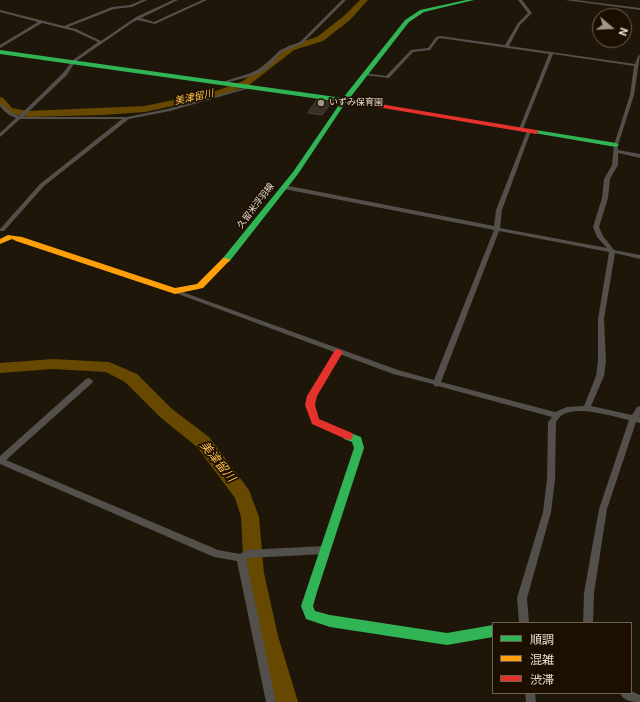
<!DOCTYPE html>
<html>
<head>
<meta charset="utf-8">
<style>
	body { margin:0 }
	#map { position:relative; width:640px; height:702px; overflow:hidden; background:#1e1608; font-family:Roboto,"Noto Sans JP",sans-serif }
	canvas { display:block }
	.legend { position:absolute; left:492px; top:622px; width:140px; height:72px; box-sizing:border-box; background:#1c0f00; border:1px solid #6d6152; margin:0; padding:5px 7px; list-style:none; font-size:12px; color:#e6ddce }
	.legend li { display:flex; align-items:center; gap:8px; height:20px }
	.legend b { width:20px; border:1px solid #6d6152 }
	.north { position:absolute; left:592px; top:8px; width:40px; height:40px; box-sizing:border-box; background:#1c0f00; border:1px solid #6d6152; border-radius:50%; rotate:109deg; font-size:11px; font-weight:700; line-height:16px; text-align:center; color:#e6ddce }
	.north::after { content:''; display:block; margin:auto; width:14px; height:18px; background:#a09789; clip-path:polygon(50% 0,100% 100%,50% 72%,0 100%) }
</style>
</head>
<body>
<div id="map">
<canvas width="640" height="702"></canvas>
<ul class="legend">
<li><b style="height:5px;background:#30b455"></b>順調</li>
<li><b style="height:5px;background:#ff9f0a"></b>混雑</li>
<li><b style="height:5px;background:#e5322d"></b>渋滞</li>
</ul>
<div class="north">N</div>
</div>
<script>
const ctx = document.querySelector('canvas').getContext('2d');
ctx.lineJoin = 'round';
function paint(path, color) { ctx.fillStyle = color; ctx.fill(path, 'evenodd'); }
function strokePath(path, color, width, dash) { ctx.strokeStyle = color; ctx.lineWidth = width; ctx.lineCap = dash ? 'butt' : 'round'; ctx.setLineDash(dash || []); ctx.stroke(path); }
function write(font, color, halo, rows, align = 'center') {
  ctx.font = font + ' Roboto,"Noto Sans JP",sans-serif'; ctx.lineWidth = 3.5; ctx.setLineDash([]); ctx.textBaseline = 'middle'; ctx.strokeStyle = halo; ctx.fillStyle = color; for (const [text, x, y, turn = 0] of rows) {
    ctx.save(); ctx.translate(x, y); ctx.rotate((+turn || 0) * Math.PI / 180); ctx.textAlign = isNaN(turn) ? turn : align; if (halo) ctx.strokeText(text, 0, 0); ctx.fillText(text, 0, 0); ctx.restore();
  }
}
const river = new Path2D(`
	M360,0H368L350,20L323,41L294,50L249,85L222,95L145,112L102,115L27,117L5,112L0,106V97L3,98L12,108L27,111L145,106L216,91L243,81L288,46L317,37L344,16Z
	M53,359L109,362L137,374L172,409L209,437L249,490L259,517L264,573L278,636L298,702H276L258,636L244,573L241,517L235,498L197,447L160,417L125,382L106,372L53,369L0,373V363Z`);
const building = new Path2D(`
	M317,100L332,102L322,115L308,113Z`);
const street = new Path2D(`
	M142,0H147L132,7L114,9L68,27L76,29L101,41L136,17L173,0H178L141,18L154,22L202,0H207L155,24L138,20L133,22L75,62L67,75L23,117H127L167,109L251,86L253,87L170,111L129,119L44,186L4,231H0V229L40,184L122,119H20L0,137V133L16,118L9,115L0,106V103L13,113L19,116L63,73L73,60L98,42L74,31L42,23L0,48V45L38,22L0,12V10L64,26L112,7L130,5Z
	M342,0H346L302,44L282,52L267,69L255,75L222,84V82L251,73L263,67L280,50L300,42Z
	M518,0H522L532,13L520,25L509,46L635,64L638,56L640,55L634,95L618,145V150L640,154V158L618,153V165L610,179L608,198L599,227L603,236L614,250L640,255V259L615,253L604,319L606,361L604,376L591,406L632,415L637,407L640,406V415L639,417H640V423L636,422L607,509L594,593L593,623H583L584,593L599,509L629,420C612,416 577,405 562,415C559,417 558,420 556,422L555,480L551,512L527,598L529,623H519L517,598L543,512L547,480L548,422L552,417L438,386L436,387L433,384L393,374L173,292L172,291L173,290H177L398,370L434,380L494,230L284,189L281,187L284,185L494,226L496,210L527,131L529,130L531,131L502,210L500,228L607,248L597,237L593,227L602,198L604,179L612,165L614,145L630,95L634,66L553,54L523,129L521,130L519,129L549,54L440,38L438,39L430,50L413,52L389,78L364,75L362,74L364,73L386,76L411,50L428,48L436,37L440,36L505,45L518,23L528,13ZM499,231L609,252L598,319V361L596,376L584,406L567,407L555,412L441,382Z
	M565,0H576L640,8V10Z
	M89,378L93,381L92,383L6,460L218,550L240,554L246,550L325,546L328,547L329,550L328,553L325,554L248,558L246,559L276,702H266L237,561L214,557L0,464V456L86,379Z
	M631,691L640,695V702C632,702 623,701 620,693H631Z
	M525,693H535L536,702H526Z`);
const fast = new Path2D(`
	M466,0H474L424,12L409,22L349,99L352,100V102H346L298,174L229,262H226L222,260L223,258L293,172L341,102L0,54V50L343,98L405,20L420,10Z
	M536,130L616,143L619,145L616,147L534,133V131Z
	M348,432L361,437L364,448L317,592L313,606L315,611L330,615L447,633L493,625V637L447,645L330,627L306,619L301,606L354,448L352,442L344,439L343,436L344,433Z`);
const slow = new Path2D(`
	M8,235L22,237L175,288L197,284L223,258H226L230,260L203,288L175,294L16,241L12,239L0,244V239Z`);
const jam = new Path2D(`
	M350,99L536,130L539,132L536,134L348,102L347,101Z
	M338,349L343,352L317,396L315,405L319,419L352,433L353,436L352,439L348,440L312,424L305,405L307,396L335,350Z`);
const markers = [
	[321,103,4,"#a09789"]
];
const farPoinames = [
	["いずみ保育園",329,103]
];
const farStreetnames = [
	["久留米浮羽線",256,206,-53]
];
const farWaternames = [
	["美津留川",194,98,-12]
];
const waterNames = [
	["美津留川",217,462,51]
];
paint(river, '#664801');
paint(building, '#373125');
strokePath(building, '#4a4337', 1);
paint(street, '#534f4a');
paint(fast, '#30b455');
paint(slow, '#ff9f0a');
paint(jam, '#e5322d');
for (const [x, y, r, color] of markers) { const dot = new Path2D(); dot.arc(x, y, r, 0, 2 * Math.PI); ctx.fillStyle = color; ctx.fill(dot); strokePath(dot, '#1c0f00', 1.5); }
write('9px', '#e6ddce', '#1c0f00', farPoinames, 'left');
write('9px', '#e6ddce', '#1c0f00', farStreetnames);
write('italic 10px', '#fcc24e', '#1c0f00', farWaternames);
write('italic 12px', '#fcc24e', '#1c0f00', waterNames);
</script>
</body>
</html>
